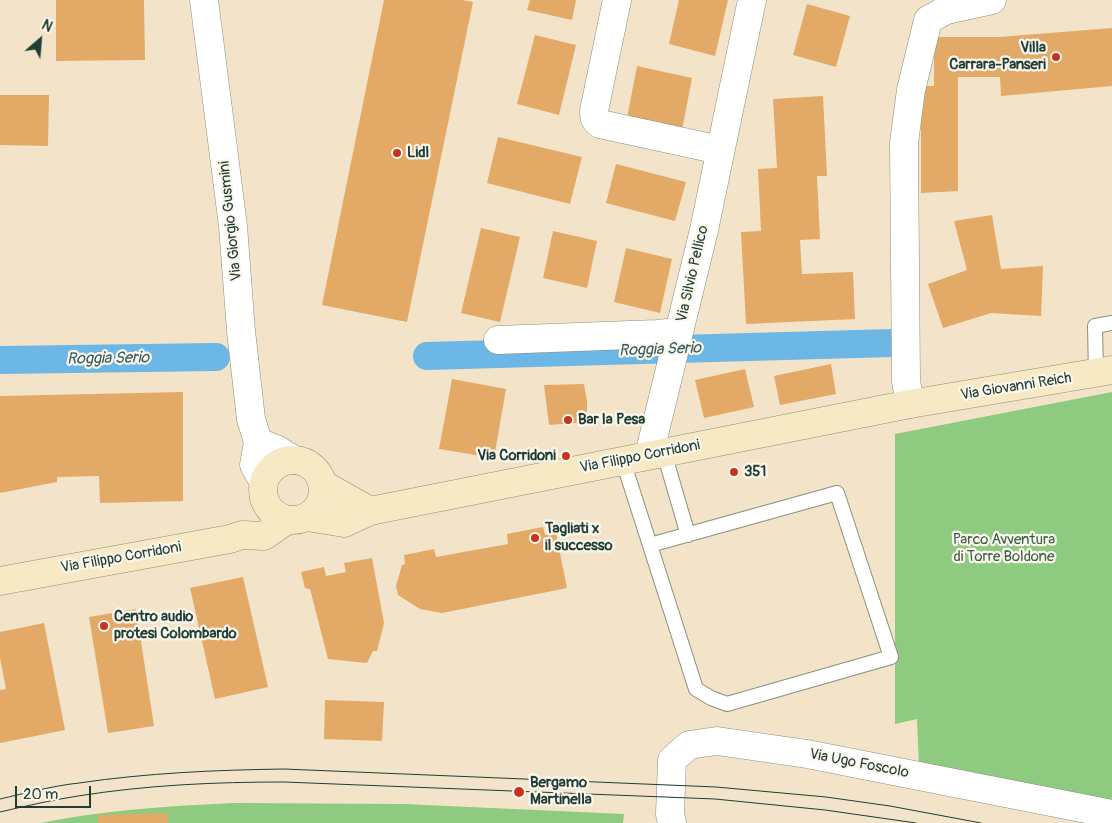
<!DOCTYPE html>
<html>
<head>
<meta charset="utf-8">
<style>
	body { margin:0 }
	#map { position:relative; width:1112px; height:823px; overflow:hidden; background:#f3e4c9; font-family:Pangolin,sans-serif }
	canvas { display:block }
	.north { position:absolute; left:15px; top:15px; width:50px; height:50px; -webkit-text-stroke:4px #fbf7ec; paint-order:stroke; rotate:27deg; font-size:14px; font-weight:700; line-height:20px; text-align:center; color:#1f3d34 }
	.north::after { content:''; display:block; margin:auto; width:18px; height:22px; background:#1f3d34; clip-path:polygon(50% 0,100% 100%,50% 72%,0 100%) }
	.scale { position:absolute; left:15px; top:786px; width:76px; height:22px; box-sizing:border-box; border:2px solid #1f3d34; border-top:0; padding-left:6px; font-size:15px; line-height:18px; white-space:nowrap; color:#1f3d34; -webkit-text-stroke:4px #fbf7ec; paint-order:stroke }
</style>
</head>
<body>
<div id="map">
<canvas width="1112" height="823"></canvas>
<div class="north">N</div>
<div class="scale">20 m</div>
</div>
<script>
const ctx = document.querySelector('canvas').getContext('2d');
ctx.lineJoin = 'round';
function paint(path, color) { ctx.fillStyle = color; ctx.fill(path, 'evenodd'); }
function strokePath(path, color, width, dash) { ctx.strokeStyle = color; ctx.lineWidth = width; ctx.lineCap = dash ? 'butt' : 'round'; ctx.setLineDash(dash || []); ctx.stroke(path); }
function write(font, color, halo, rows, align = 'center') {
  ctx.font = font + ' Pangolin,sans-serif'; ctx.lineWidth = 4.5; ctx.setLineDash([]); ctx.textBaseline = 'middle'; ctx.strokeStyle = halo; ctx.fillStyle = color; for (const [text, x, y, turn = 0] of rows) {
    ctx.save(); ctx.translate(x, y); ctx.rotate((+turn || 0) * Math.PI / 180); ctx.textAlign = isNaN(turn) ? turn : align; if (halo) ctx.strokeText(text, 0, 0); ctx.fillText(text, 0, 0); ctx.restore();
  }
}
const green = new Path2D(`
	M1112,392V804L919,767L917,719L895,724V434Z
	M234,803L403,804L624,814L623,823H41C105,810 169,806 234,803Z`);
const canal = new Path2D(`
	M427,356L893,343
	M0,360L216,357`);
const building = new Path2D(`
	M56,0H144L145,60L56,61Z
	M384,0H462L473,2L407,322L322,305Z
	M530,0H576L572,20L527,10Z
	M679,0H728L715,56L669,44Z
	M807,4L850,16L836,67L793,55Z
	M1112,28V86L1001,96L1000,77H958V191L921,193V86H934V37H999Z
	M535,35L576,45L559,115L517,104Z
	M637,66L692,78L682,130L627,118Z
	M0,95H49L48,146L0,145Z
	M823,96L827,176H817L820,239L800,240L802,274L853,272L855,319L746,324L741,232L761,231L758,169L777,168L773,99Z
	M498,137L582,157L570,204L487,183Z
	M616,164L686,182L675,221L606,203Z
	M992,215L1001,269L1043,266L1041,316L991,313L943,328L928,284L967,270L954,221Z
	M481,228L520,237L500,322L461,313Z
	M553,231L597,241L587,288L543,278Z
	M626,248L672,259L660,313L614,302Z
	M831,364L836,394L780,405L774,376Z
	M745,369L754,407L704,418L695,380Z
	M452,379L506,389L494,458L439,449Z
	M584,384L587,401V422L549,425L544,385Z
	M183,392V501L100,503L99,476L57,477V482L0,493V396Z
	M543,527L545,535L556,533L567,588L442,613L420,609L398,595L396,586L402,565L405,564L404,555L434,549L436,557L508,544L507,534Z
	M372,558L384,623L377,651H373L367,663L328,659L310,589L305,588L301,572L324,567L326,576L346,572L344,563Z
	M243,577L268,687L215,699L190,588Z
	M136,609L154,726L108,733L89,617Z
	M44,623L65,730L0,743V690L6,689L0,658V632Z
	M325,700L384,702L382,741L324,739Z
	M167,813L168,823H98V815Z`);
const lane = new Path2D(`
	M1096,374L1095,326L1112,323
	M664,453L688,535
	M623,461L696,689L711,698L727,704L891,657L837,493L650,545`);
const street = new Path2D(`
	M204,0L233,226L241,331L251,419L258,442L254,465L263,481
	M617,0L594,111C594,117 594,120 600,124L720,150
	M498,340L657,334L679,332
	M910,404L906,381L904,143L911,90L928,20L946,10L992,0
	M258,442L278,450L294,460
	M649,455L704,230L752,0
	M672,823L670,814L672,760L689,745L717,741L807,754L1112,814`);
const secondary = new Path2D(`
	M263 490a30 30 0 1 1 60 0a30 30 0 1 1-60 0Z
	M322,484L370,511
	M307,517L344,523L370,511L910,404L1112,370
	M0,581L230,539L242,535L264,536L287,520`);
const tram = new Path2D(`
	M0,799C26,793 52,786 79,783C147,773 215,770 284,769L716,787L826,797L890,806L981,823
	M0,812C26,806 52,800 78,796C147,785 215,782 284,782L715,799L825,810L916,823`);
const markers = [
	[1056,57,5,"#c8321e"],
	[397,153,5,"#c8321e"],
	[568,420,5,"#c8321e"],
	[566,456,5,"#c8321e"],
	[734,472,5,"#c8321e"],
	[535,538,5,"#c8321e"],
	[104,626,5,"#c8321e"],
	[519,792,6,"#c8321e"]
];
const poiNames = [
	["Villa",1046,48,"right"],
	["Carrara-Panseri",1046,65,"right"],
	["Lidl",407,153],
	["Bar la Pesa",578,420],
	["Via Corridoni",556,456,"right"],
	["351",744,472],
	["Tagliati x",545,529],
	["il successo",545,546],
	["Centro audio",114,617],
	["protesi Colombardo",114,634],
	["Bergamo",530,783],
	["Martinella",530,800]
];
const streetNames = [
	["Via Giorgio Gusmini",231,221,-96],
	["Via Silvio Pellico",693,274,-77],
	["Via Giovanni Reich",1016,387,-9],
	["Via Filippo Corridoni",640,457,-11],
	["Via Filippo Corridoni",121,558,-10],
	["Via Ugo Foscolo",859,764,11]
];
const parkNames = [
	["Parco Avventura",1004,540],
	["di Torre Boldone",1004,557]
];
const waterNames = [
	["Roggia Serio",660,350,-2],
	["Roggia Serio",108,359,-1]
];
paint(green, '#8eca7f');
strokePath(canal, '#6cb7e5', 28);
paint(building, '#e2aa66');
strokePath(lane, '#89907e', 16);
strokePath(street, '#89907e', 29);
strokePath(secondary, '#89907e', 29);
strokePath(lane, '#fff', 14);
strokePath(street, '#fff', 28);
strokePath(secondary, '#f7e9c3', 28);
strokePath(tram, '#1f3d34', 1);
for (const [x, y, r, color] of markers) { const dot = new Path2D(); dot.arc(x, y, r, 0, 2 * Math.PI); ctx.fillStyle = color; ctx.fill(dot); strokePath(dot, '#fbf7ec', 2); }
write('bold 15px', '#1f3d34', '#fbf7ec', poiNames, 'left');
write('15px', '#1f3d34', '#fbf7ec', streetNames);
write('15px', '#3b6047', '#fbf7ec', parkNames);
write('italic 16px', '#325c60', '#fbf7ec', waterNames);
</script>
</body>
</html>
